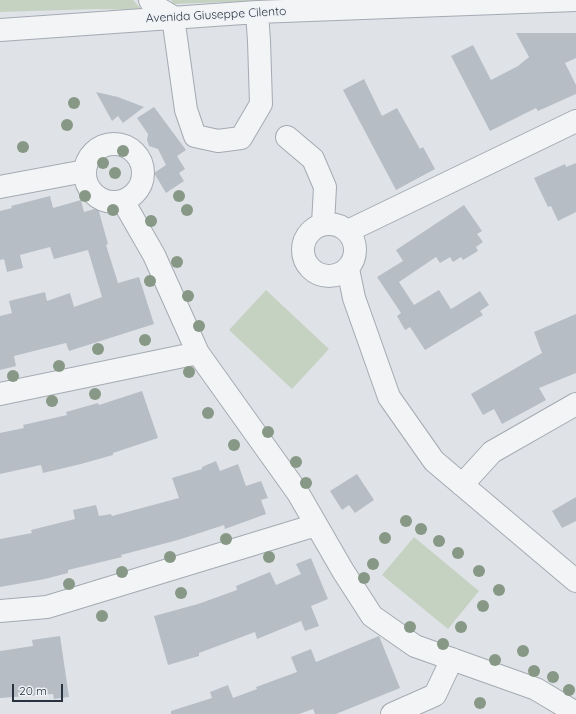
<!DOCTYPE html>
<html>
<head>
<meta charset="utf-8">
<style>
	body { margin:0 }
	#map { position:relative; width:576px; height:714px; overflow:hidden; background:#dfe3e8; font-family:Quicksand,sans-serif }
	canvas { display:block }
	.scale { position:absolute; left:12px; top:684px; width:51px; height:18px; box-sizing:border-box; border:2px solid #29323f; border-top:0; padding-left:5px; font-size:12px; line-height:14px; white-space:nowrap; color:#29323f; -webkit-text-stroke:3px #eff2f6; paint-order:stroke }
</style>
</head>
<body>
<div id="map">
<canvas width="576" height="714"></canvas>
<div class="scale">20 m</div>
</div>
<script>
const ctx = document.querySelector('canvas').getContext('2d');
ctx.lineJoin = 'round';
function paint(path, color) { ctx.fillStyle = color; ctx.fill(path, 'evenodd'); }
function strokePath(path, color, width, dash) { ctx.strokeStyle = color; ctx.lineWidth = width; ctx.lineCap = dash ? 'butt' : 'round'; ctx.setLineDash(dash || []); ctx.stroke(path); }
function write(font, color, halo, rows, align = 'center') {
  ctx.font = font + ' Quicksand,sans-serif'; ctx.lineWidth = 3; ctx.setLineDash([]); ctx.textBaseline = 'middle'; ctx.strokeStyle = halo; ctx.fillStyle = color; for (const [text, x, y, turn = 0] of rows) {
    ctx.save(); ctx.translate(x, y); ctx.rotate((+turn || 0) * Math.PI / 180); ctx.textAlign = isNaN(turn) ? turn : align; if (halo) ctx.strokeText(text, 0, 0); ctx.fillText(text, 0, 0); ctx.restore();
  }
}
const green = new Path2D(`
	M0,0H133L142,10L97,9L0,12Z
	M171,0H283L173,4Z
	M266,290L329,349L292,389L229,330Z
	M414,537L479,591L448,629L382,575Z`);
const building = new Path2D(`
	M516,33H576V58L565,63L576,85V94L538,111L536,108L490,131L451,56L473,45L491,80L518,66L529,57Z
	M364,79L382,116L397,108L420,149L423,147L435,169L396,190L343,90Z
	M96,92L118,97L144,107L123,123L118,116L112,121Z
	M154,107L186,150L177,156L185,169L179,173L184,181L166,193L154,173L166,165L158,149L149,146L147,140L148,134L137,118Z
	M576,163V212L558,221L551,206L548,207L534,178L565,164L566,167Z
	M50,196L53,208L81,200L84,212L98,208L108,244L106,245L118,283L139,277L154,324L69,351L66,343L14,356L16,366L0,370V316L12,313L9,301L45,292L47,301L70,293L74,307L102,297L88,250L54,259L50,247L20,255L23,268L7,272L4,259L0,260V211L12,208L11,206Z
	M464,205L482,231L477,234L483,242L476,247L478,251L463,260L461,257L453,262L450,257L440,263L436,257L399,282L414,305L439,290L451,309L480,291L489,305L480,311L483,315L425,350L410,327L405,330L397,316L401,313L377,277L403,261L396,250Z
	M576,314V373L539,388L546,400L502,424L494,409L483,415L471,394L542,353L534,332Z
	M142,391L158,438L113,453V455L81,464L43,473L41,465L0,474V433L24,428L23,425L67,415L66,412L98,403L99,405Z
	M216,461L220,471L238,464L246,486L261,481L268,498L261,500L266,514L225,529L224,525L178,540L121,555L122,557L68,570V573L45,579L0,587V539L32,533L31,530L75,519L73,510L96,505L99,516L111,514L112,516L179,498L172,478L202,469V467Z
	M357,474L374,500L355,513L349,505L342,510L330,491Z
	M576,497V521L562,528L552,511Z
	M311,558L328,599L311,606L319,626L305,631L301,621L257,639L255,632L199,653V656L168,665L154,616L198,604L237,590L236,586L270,572L276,585L301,574L296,564Z
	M60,636L69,697L54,699L53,694L0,698V651L33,646L32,640Z
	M379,636L400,688L336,714H315L313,709L299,714H171V711L212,698L210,692L228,685L233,698L257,689L256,687L297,672L291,657L311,649L316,662Z`);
const minor = new Path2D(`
	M150,0L153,5L173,17L186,110L195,136L218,141L241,138L261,104L259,41L257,12
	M0,30L257,12L576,0
	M287,137L313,159L325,187L323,224
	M85 173a29 29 0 1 1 58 0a29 29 0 1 1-58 0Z
	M0,187L85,171
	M123,201L154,255L198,353L298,493L343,571L372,616L415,646L536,689L576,713
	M303 250a26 26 0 1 1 52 0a26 26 0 1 1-52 0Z
	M348,231L576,121
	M348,269L354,298L389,397L434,461L576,581
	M0,394L198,353
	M462,485L492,452L576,404
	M0,611L47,607L316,525
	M392,714L435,695L452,659`);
const trees = [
	[74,103],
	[67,125],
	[23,147],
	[123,151],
	[103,163],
	[115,173],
	[85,196],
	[179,196],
	[113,210],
	[187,210],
	[151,221],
	[177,262],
	[150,281],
	[188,296],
	[199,326],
	[145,340],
	[98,349],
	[59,366],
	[189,372],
	[13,376],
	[95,394],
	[52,401],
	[208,413],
	[268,432],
	[234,445],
	[296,462],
	[306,483],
	[406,521],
	[421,529],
	[385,538],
	[226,539],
	[439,541],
	[458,553],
	[170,557],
	[269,557],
	[373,564],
	[479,571],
	[122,572],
	[364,578],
	[69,584],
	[499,590],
	[181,593],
	[483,606],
	[102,616],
	[410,627],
	[461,627],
	[443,644],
	[523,651],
	[495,660],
	[534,671],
	[553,677],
	[569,690],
	[480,703]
];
const streetNames = [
	["Avenida Giuseppe Cilento",216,15,-3]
];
paint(green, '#c6d2c1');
paint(building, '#b7bdc5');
strokePath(minor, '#a5aab2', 24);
strokePath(minor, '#f2f4f6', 22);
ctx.fillStyle = '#889886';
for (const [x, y] of trees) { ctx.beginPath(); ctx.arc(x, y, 6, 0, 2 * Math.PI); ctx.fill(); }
write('12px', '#29323f', '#eff2f6', streetNames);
</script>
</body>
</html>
